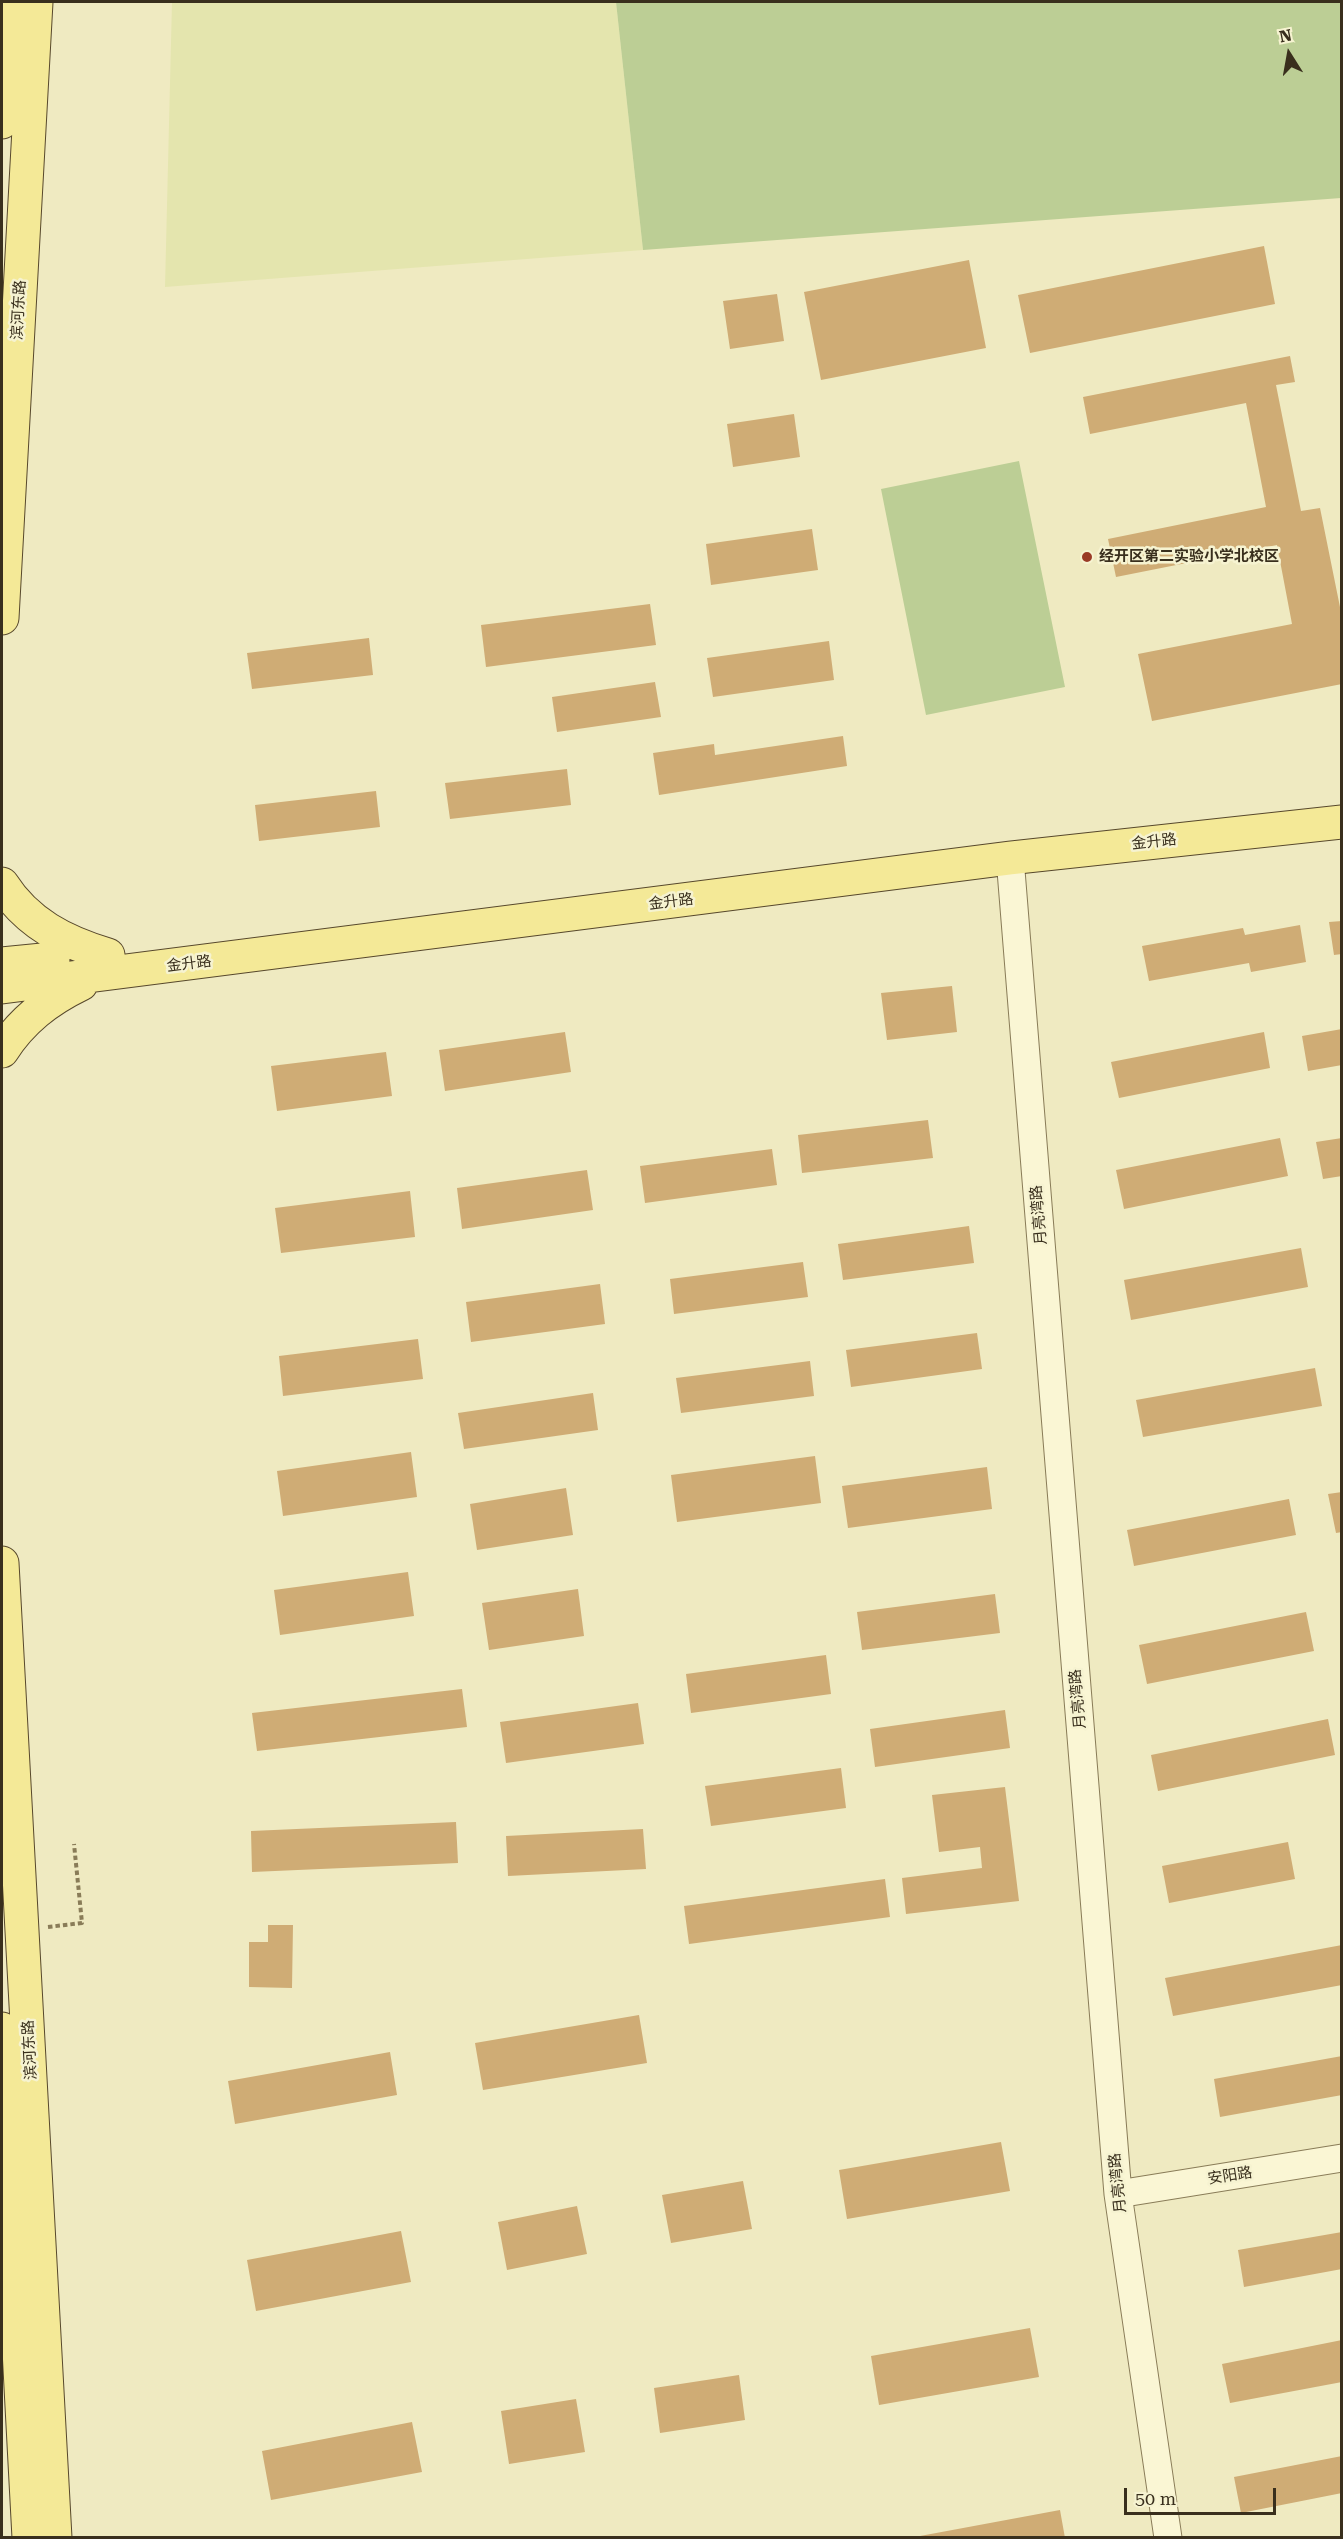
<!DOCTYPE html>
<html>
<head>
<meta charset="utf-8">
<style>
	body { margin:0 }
	#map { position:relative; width:1343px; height:2539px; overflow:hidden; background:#efeac1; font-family:"Roboto Serif",serif }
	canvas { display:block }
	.frame { position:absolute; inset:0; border:3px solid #392f1d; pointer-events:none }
	.north { position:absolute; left:1259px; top:24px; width:60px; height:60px; -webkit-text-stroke:4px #f6f3d1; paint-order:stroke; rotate:349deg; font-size:16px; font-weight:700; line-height:24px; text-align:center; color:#392f1d }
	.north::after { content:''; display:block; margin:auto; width:21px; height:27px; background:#392f1d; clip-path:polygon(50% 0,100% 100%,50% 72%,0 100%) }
	.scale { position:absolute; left:1124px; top:2488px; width:152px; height:27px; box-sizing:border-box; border:3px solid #392f1d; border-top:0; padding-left:8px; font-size:18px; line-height:21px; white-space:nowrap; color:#392f1d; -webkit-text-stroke:4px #f6f3d1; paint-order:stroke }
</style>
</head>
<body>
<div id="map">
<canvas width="1343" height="2539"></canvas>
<div class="frame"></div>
<div class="north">N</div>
<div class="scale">50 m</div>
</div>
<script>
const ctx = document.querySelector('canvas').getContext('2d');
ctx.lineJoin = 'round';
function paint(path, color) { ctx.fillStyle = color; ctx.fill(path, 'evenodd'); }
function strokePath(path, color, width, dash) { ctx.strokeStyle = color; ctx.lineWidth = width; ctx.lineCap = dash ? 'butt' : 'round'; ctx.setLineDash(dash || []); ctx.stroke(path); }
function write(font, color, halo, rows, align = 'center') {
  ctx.font = font + ' "Roboto Serif","Noto Sans SC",serif'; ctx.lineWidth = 5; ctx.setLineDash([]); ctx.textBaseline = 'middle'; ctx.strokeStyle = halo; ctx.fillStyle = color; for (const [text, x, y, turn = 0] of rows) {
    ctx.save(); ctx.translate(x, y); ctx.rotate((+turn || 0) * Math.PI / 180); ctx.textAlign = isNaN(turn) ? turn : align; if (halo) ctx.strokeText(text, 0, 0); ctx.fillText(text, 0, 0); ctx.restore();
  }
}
const farmland = new Path2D(`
	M172,2H616L643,250L165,287Z`);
const green = new Path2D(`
	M616,2H1341V198L643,250Z
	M1019,461L1065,687L926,715L881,489Z`);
const building = new Path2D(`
	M1264,246L1275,304L1030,353L1018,295Z
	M969,260L986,348L821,380L804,292Z
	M777,294L784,341L730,349L723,301Z
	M1290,356L1295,382L1276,385L1301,511L1320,508L1342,617V684L1152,721L1138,654L1292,624L1277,545L1116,577L1108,539L1266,507L1246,403L1090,434L1083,397Z
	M794,414L800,457L733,467L727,424Z
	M812,529L818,570L711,585L706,544Z
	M650,604L656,645L486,667L481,625Z
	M369,638L373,675L252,689L247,653Z
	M829,641L834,680L713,697L707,658Z
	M655,682L661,717L557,732L552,697Z
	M843,736L847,766L659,795L653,753L714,744L715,755Z
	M567,769L571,805L450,819L445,783Z
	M376,791L380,827L259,841L255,805Z
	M1342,921V954L1334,955L1329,922Z
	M1300,925L1306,962L1251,972L1249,963L1149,981L1142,946L1243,928L1245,935Z
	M952,986L957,1032L887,1040L881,993Z
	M1342,1029V1065L1308,1071L1302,1036Z
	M565,1032L571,1072L445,1091L439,1050Z
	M1264,1032L1270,1068L1119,1098L1111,1062Z
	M386,1052L392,1096L277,1111L271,1066Z
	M928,1120L933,1158L802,1173L798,1135Z
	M1280,1138L1288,1176L1124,1209L1116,1170Z
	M1342,1138V1176L1323,1179L1316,1142Z
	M772,1149L777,1185L645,1203L640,1166Z
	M587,1170L593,1210L462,1229L457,1188Z
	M410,1191L415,1237L281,1253L275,1208Z
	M969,1226L974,1263L843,1280L838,1244Z
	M1301,1248L1308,1287L1131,1320L1124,1280Z
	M803,1262L808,1297L674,1314L670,1279Z
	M600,1284L605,1324L471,1342L466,1302Z
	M977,1333L982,1369L851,1387L846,1350Z
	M418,1339L423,1379L283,1396L279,1356Z
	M810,1361L814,1396L681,1413L676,1378Z
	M1315,1368L1322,1406L1143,1437L1136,1400Z
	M593,1393L598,1430L464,1449L458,1413Z
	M411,1452L417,1497L283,1516L277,1471Z
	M815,1456L821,1503L677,1522L671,1475Z
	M987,1467L992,1509L848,1528L842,1486Z
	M566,1488L573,1535L477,1550L470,1504Z
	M1342,1492V1532L1336,1533L1328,1494Z
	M1289,1499L1296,1535L1134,1566L1127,1530Z
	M408,1572L414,1616L280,1635L274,1590Z
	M578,1589L584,1636L489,1650L482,1603Z
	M995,1594L1000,1633L862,1650L857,1612Z
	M1306,1612L1314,1651L1147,1684L1139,1645Z
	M826,1655L831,1694L691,1713L686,1674Z
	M462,1689L467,1727L257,1751L252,1713Z
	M638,1703L644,1744L506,1763L500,1722Z
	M1005,1710L1010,1748L875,1767L870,1729Z
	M1328,1719L1335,1755L1158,1791L1151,1755Z
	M841,1768L846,1808L711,1826L705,1786Z
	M1005,1787L1019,1901L906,1914L902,1878L982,1868L980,1847L939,1852L932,1795Z
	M456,1822L458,1863L252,1872L251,1831Z
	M643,1829L646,1869L508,1876L506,1836Z
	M1288,1842L1295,1879L1169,1903L1162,1866Z
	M885,1879L890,1917L689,1944L684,1906Z
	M268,1925H293L292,1988L249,1987V1942H268Z
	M1342,1945V1985L1173,2016L1165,1978Z
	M639,2015L647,2063L483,2090L475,2043Z
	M390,2052L397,2095L235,2124L228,2081Z
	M1342,2056V2095L1220,2117L1214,2079Z
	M1001,2142L1010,2191L847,2219L839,2170Z
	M743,2181L752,2229L671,2243L662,2195Z
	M577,2206L587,2254L507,2270L498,2222Z
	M401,2231L411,2282L256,2311L247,2260Z
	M1342,2232V2269L1244,2287L1238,2250Z
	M1030,2328L1039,2377L879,2405L871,2356Z
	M1342,2340V2382L1230,2403L1222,2364Z
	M739,2375L745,2420L660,2433L654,2388Z
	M576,2399L585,2452L509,2464L501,2411Z
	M412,2422L422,2472L271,2500L262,2451Z
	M1342,2456V2493L1241,2513L1234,2477Z
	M1060,2510L1065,2538H920V2536Z`);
const path = new Path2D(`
	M48,1927L82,1923L74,1844`);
const minor = new Path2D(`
	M1010,858L1118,2194L1168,2538
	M1118,2194L1342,2158`);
const major = new Path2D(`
	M2,122L8,2
	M2,618L36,2
	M2,884C27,923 64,942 108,955
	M2,964L53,959
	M2,987L1010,858L1342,822
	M2,1051C22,1020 48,1000 81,984
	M2,1563L55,2538
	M2,2029L29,2538`);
const markers = [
	[1087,557,6,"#9a3b26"]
];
const streetNames = [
	["滨河东路",19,310,-87],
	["金升路",1154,842,-6],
	["金升路",671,902,-7],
	["金升路",189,964,-7],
	["月亮湾路",1039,1215,-95],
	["月亮湾路",1078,1699,-95],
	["滨河东路",30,2050,-93],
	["安阳路",1230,2176,-9],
	["月亮湾路",1118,2183,-96]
];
const poiNames = [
	["经开区第二实验小学北校区",1099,557]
];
paint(farmland, '#e4e5ae');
paint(green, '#bcce95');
paint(building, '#cfac75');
strokePath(minor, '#897c58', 29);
strokePath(major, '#57482c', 35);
strokePath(path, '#897c58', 4, [4.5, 3]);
strokePath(minor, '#faf6d4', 27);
strokePath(major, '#f4e997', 33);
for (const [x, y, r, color] of markers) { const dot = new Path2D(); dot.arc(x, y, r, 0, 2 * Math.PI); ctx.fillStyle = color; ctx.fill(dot); strokePath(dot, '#f6f3d1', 2); }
write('15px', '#392f1d', '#f6f3d1', streetNames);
write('bold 15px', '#392f1d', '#f6f3d1', poiNames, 'left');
</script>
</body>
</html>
